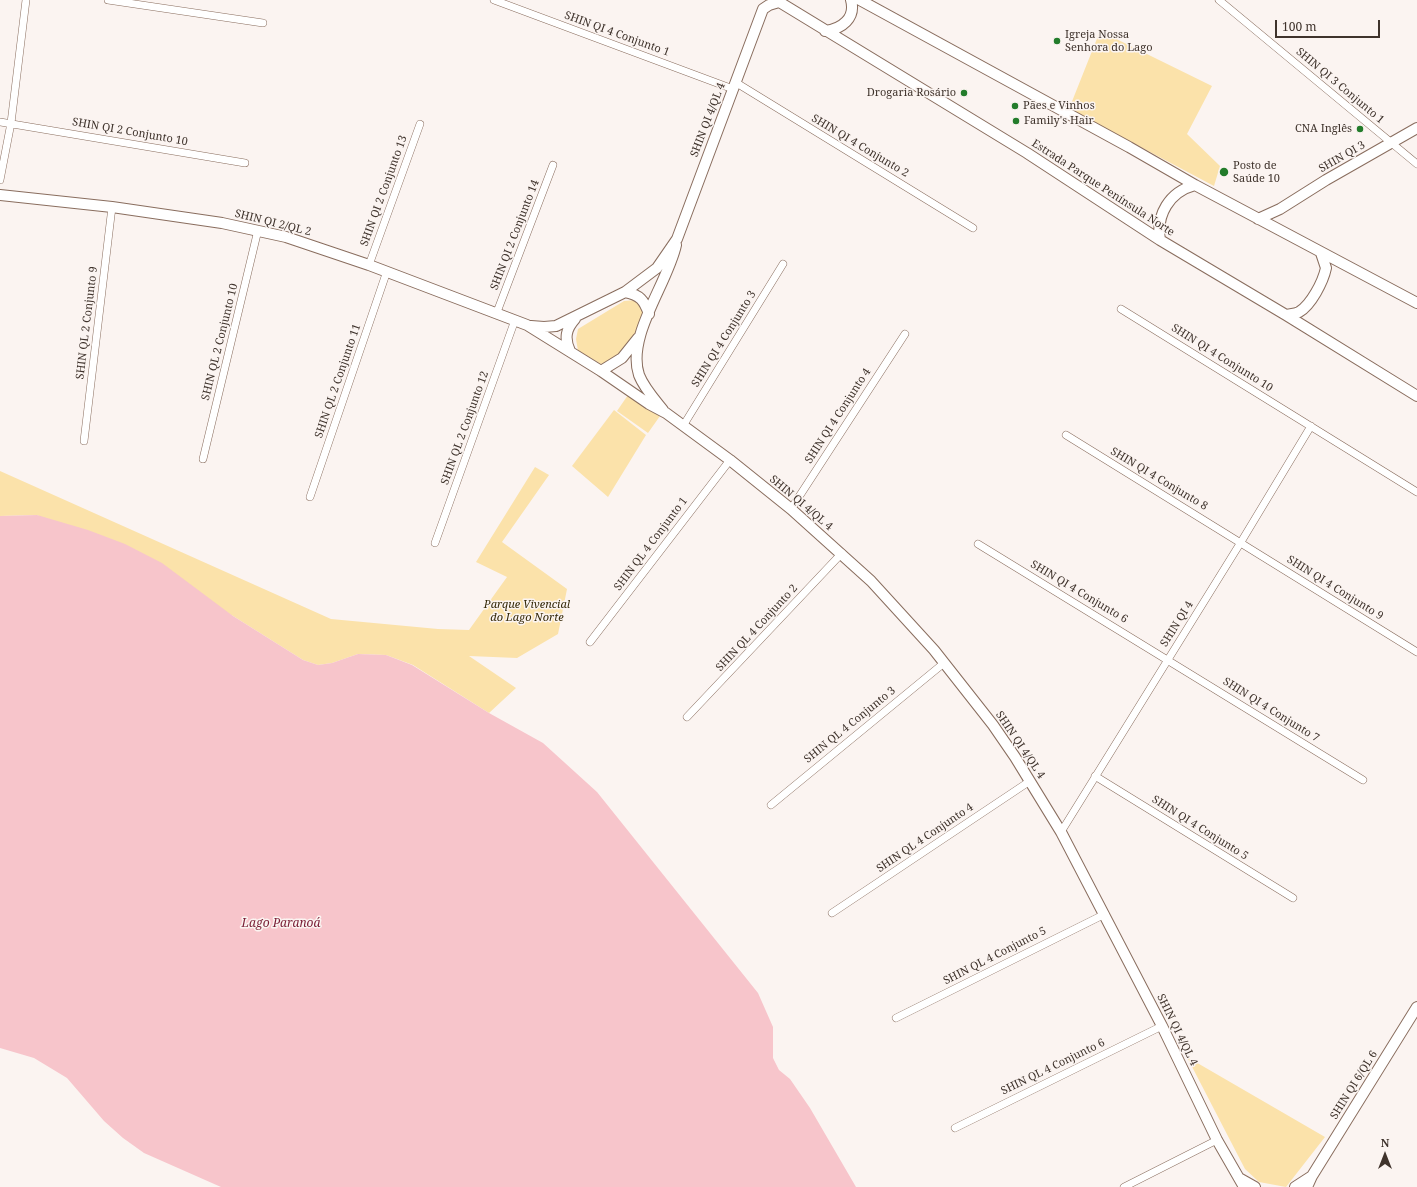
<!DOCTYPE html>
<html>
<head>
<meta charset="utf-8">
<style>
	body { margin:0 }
	#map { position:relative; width:1417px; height:1187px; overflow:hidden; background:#fbf4f1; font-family:"Noto Serif",serif }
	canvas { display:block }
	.north { position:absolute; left:1365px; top:1135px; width:40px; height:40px; -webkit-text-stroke:3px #fbf4f1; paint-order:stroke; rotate:0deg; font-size:11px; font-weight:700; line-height:16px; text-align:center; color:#3f332c }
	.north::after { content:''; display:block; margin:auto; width:14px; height:18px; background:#3f332c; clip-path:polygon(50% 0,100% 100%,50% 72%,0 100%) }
	.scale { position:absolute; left:1275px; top:20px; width:105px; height:18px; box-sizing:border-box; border:2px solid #3f332c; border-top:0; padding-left:5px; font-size:12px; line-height:14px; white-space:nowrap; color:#3f332c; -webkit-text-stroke:3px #fbf4f1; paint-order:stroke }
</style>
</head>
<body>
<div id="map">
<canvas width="1417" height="1187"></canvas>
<div class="north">N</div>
<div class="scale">100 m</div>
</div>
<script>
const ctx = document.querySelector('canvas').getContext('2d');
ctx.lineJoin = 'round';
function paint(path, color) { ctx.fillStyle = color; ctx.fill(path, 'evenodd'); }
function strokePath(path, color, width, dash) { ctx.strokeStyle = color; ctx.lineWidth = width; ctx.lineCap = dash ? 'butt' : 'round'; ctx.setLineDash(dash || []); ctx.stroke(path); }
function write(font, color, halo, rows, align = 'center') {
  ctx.font = font + ' "Noto Serif",serif'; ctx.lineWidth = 3; ctx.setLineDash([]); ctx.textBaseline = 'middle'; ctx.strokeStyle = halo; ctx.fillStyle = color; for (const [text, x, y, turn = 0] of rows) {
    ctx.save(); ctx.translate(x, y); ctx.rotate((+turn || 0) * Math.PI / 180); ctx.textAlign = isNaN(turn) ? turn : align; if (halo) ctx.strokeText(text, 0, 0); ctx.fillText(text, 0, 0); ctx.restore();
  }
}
const green = new Path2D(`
	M1100,31L1212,86L1187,134L1220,166L1214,186L1069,109Z
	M636,300L643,306C642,332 627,357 601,364L578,351L576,339L578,329L624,301Z
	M628,395L660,416L648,433L617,411Z
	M614,410L646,435L608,497L572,466Z
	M535,467L549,475L502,542L567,589L558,634L517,658L469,656L516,688L489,713L413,665L386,655L358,654L332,663L318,665L303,660L233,616L37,515L0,516V471L331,619L438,629L469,630L507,577L476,562Z
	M1187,1057L1325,1137L1286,1187L1259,1182L1245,1169Z`);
const water = new Path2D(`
	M37,515L88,530L125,544L162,563L233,616L303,660L318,665L332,663L358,654L386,655L412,665L489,713L543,743L597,792L758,993L773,1027V1058L779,1070L790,1079L810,1108L856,1187H221L144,1153L123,1138L104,1121L67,1078L34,1058L0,1048V516Z`);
const street = new Path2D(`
	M108,0L263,23
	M494,0L733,89
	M1219,0L1417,164
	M735,82L973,228
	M0,122L245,163
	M0,180L11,123L26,0
	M369,265L420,124
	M1121,309L1417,492
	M497,312L553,165
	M683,426L783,264
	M1066,435L1417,652
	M84,441L112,207
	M203,459L258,230
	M310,497L387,271
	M791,509L905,334
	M435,543L515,320
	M978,544L1363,780
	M590,642L730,460
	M687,717L842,553
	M1095,776L1293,898
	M771,805L944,663
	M1061,832L1241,542L1311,426
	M832,913L1030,781
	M896,1018L1105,914
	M955,1128L1162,1026
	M1124,1187L1217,1140`);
const secondary = new Path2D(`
	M776,0L1027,153L1160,240L1286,315L1417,396
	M860,0L1129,147L1195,185L1417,303
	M825,31C842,29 856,18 851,0
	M0,195L112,207L222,223L286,237L369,265L527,325L601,371L649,404L666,413L730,460L791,509L871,581L934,650L993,725L1015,757L1061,832L1162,1026L1217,1140L1244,1187
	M1258,219L1280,209L1326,180L1417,128
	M1160,240C1156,215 1169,192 1195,185
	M625,292C640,295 644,300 649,314
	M1286,315C1290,314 1295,314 1299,312C1311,305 1323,282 1326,268L1321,253
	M531,326L544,327L556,326L625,292L657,268L677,239L763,9L769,5L779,2
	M570,351C564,338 566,329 575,319
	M601,371L622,358L638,338
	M663,410C655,400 644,388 639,375C626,336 668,283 676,245
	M1239,1178L1255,1187
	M1295,1187L1312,1176
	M1307,1187L1312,1176L1417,1007`);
const markers = [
	[1057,41,4,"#237c2b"],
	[964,93,4,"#237c2b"],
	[1015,106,4,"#237c2b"],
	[1016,121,4,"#237c2b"],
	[1360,129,4,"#237c2b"],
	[1224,172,5,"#237c2b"]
];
const streetNames = [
	["SHIN QI 4 Conjunto 1",617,34,20],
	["SHIN QI 3 Conjunto 1",1340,86,40],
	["SHIN QI 4/QL 4",708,120,-69],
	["SHIN QI 2 Conjunto 10",130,132,10],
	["SHIN QI 4 Conjunto 2",860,146,31],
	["SHIN QI 3",1342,157,-30],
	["Estrada Parque Península Norte",1103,188,33],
	["SHIN QI 2 Conjunto 13",384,191,-70],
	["SHIN QI 2/QL 2",273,223,14],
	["SHIN QI 2 Conjunto 14",515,235,-69],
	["SHIN QL 2 Conjunto 9",87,323,-83],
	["SHIN QI 4 Conjunto 3",724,339,-58],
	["SHIN QL 2 Conjunto 10",220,342,-76],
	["SHIN QI 4 Conjunto 10",1222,358,32],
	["SHIN QL 2 Conjunto 11",338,381,-71],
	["SHIN QI 4 Conjunto 4",838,416,-57],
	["SHIN QL 2 Conjunto 12",465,428,-70],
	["SHIN QI 4 Conjunto 8",1159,479,31],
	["SHIN QI 4/QL 4",801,503,40],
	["SHIN QL 4 Conjunto 1",651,544,-53],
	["SHIN QI 4 Conjunto 9",1335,588,32],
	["SHIN QI 4 Conjunto 6",1079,592,31],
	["SHIN QI 4",1177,624,-58],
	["SHIN QL 4 Conjunto 2",757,628,-47],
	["SHIN QI 4 Conjunto 7",1271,710,32],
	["SHIN QL 4 Conjunto 3",850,725,-39],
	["SHIN QI 4/QL 4",1020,745,56],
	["SHIN QI 4 Conjunto 5",1200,828,32],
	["SHIN QL 4 Conjunto 4",925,838,-34],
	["SHIN QL 4 Conjunto 5",995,956,-27],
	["SHIN QI 4/QL 4",1177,1030,64],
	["SHIN QL 4 Conjunto 6",1053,1067,-26],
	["SHIN QI 6/QL 6",1354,1085,-58]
];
const poiNames = [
	["Igreja Nossa",1065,35],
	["Senhora do Lago",1065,48],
	["Drogaria Rosário",956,93,"right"],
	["Pães e Vinhos",1023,106],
	["Family's Hair",1024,121],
	["CNA Inglês",1352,129,"right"],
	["Posto de",1233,166],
	["Saúde 10",1233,179]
];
const parkNames = [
	["Parque Vivencial",527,605],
	["do Lago Norte",527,618]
];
const waterNames = [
	["Lago Paranoá",281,924]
];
paint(green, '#fbe2aa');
paint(water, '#f7c5cb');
strokePath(street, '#896d5e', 8);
strokePath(secondary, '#896d5e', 12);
strokePath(street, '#fff', 7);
strokePath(secondary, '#fff', 10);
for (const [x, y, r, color] of markers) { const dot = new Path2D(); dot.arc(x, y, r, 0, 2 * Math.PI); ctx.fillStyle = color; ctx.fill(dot); strokePath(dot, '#fbf4f1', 1.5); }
write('11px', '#3f332c', '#fbf4f1', streetNames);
write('11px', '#3f332c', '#fbf4f1', poiNames, 'left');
write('italic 11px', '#342807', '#fbf4f1', parkNames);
write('italic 12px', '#781c34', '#fbf4f1', waterNames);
</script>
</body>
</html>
